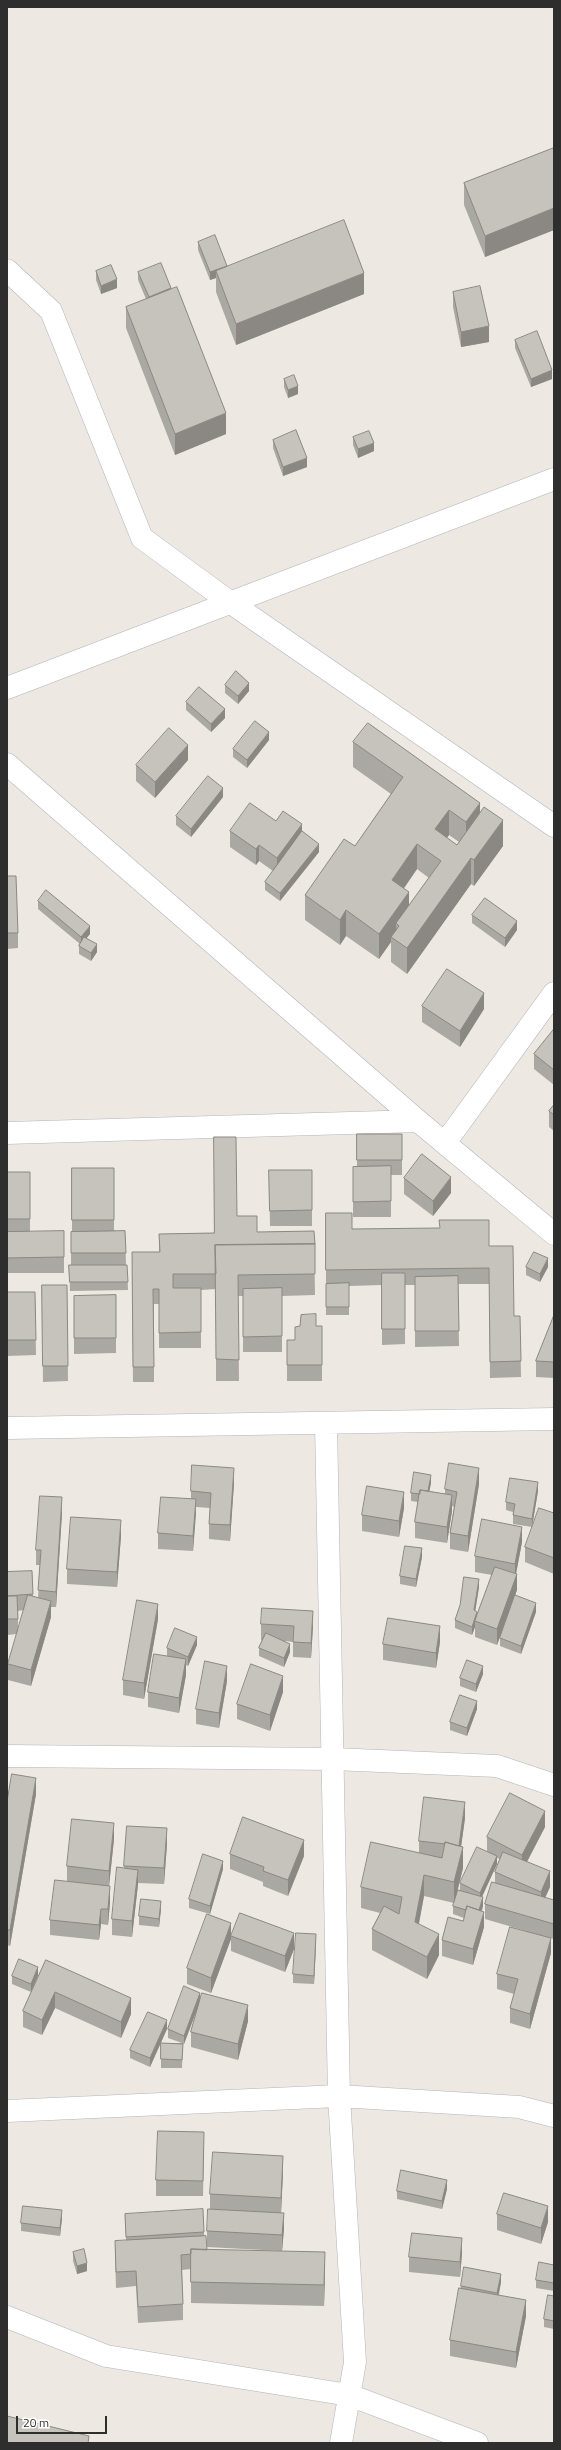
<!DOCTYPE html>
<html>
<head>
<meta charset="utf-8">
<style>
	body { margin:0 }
	#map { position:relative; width:561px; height:2450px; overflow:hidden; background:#ede8e2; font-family:"Titillium Web",sans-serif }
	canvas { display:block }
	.frame { position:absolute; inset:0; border:8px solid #2e2e2e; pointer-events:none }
	.scale { position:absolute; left:16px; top:2416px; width:91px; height:18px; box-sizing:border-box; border:2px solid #2e2e2e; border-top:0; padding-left:5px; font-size:12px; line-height:14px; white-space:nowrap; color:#2e2e2e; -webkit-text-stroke:3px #fff; paint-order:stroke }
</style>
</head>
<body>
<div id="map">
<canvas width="561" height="2450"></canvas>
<div class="frame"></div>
<div class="scale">20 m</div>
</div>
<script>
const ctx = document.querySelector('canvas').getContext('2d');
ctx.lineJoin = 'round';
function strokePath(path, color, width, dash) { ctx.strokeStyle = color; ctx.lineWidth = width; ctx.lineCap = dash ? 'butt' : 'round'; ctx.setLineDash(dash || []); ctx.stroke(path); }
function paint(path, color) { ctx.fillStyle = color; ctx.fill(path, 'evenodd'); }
const minor = new Path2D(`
	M7,270L51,311L142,538L231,603L554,826
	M7,688L554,479
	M7,764L418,1121L554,1234
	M7,1133L418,1121
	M445,1143L554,993
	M326,1423L339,2096L355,2362L341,2443
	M7,1428L554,1419
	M7,1756L333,1759L497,1766L554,1785
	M7,2111L339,2096L519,2107L554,2116
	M7,2317L106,2356L349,2395L477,2443`);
const wall = new Path2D(`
	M554,148V230L485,257L464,205V183Z
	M198,242L227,266L364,294L236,345L216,292V278L210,280L198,250Z
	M96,271L117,288L101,294L96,280Z
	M138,272L171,289L226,434L175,455L126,328V307L146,299L138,280Z
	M453,292L489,342L461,347L453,307Z
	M515,340L552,379L531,387L515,348Z
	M284,379L298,394L288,398L284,387Z
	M353,437L374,451L358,458L353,445Z
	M273,440L307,467L283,476L273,448Z
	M225,685L249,691L238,704L225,693Z
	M186,702L225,718L211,732L186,710Z
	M269,740L247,768L233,757V749Z
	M353,742L480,812L503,846L474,886L471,884L407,974L391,962V942L379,959L346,936L340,945L305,920V895L355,846L391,794L353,767ZM449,835L459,842L457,845L447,838ZM417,869L429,878L409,906L403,889Z
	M188,760L155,798L136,781V765Z
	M223,797L191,837L176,825V816Z
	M276,821L302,831L319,852L280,901L265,890V882L273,871L259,861L256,865L230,847V831Z
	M7,876L18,933V948L7,949Z
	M38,901L90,934L86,938L97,952L91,961L79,954V946L80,944L38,909Z
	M472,915L517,930L505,947L472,923Z
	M422,1006L484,1009L460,1047L422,1022Z
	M554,1029V1085L534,1069V1054Z
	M554,1105V1131L549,1127V1111Z
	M357,1134L402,1160V1175H391V1217H353V1167H357Z
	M72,1168H114V1231H125L126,1265H127L128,1290L70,1291L69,1265H71V1232H72Z
	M269,1170H312V1226H270Z
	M7,1172H30V1232L64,1231V1273H7Z
	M404,1178L451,1193L433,1216L404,1194Z
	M326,1213L352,1229L489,1246L514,1316H520L521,1377L490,1378L489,1284H458L459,1346L415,1347V1285H405V1344L382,1345V1285L349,1286V1315H326Z
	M237,1216L257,1232L314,1231L315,1295L282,1296V1352H243V1296H238L239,1381H216V1289L201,1290V1348H159V1304H154V1382H133L132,1252H159V1234L214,1233Z
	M526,1267H548L540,1282L526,1275Z
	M42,1285H67L68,1381L43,1382Z
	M7,1292H35L36,1355L7,1356Z
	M116,1295V1353L74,1354V1296Z
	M554,1315V1378L536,1377V1361Z
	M316,1326H322V1381H287V1340H295Z
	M234,1483L230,1541L209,1539V1524L210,1508L196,1507L193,1551L158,1549V1533L191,1499V1491Z
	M431,1483L429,1491L445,1494V1489L479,1484L468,1552L450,1549V1533L454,1507L452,1506V1511L447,1543L415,1538V1522L418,1502L411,1501V1493Z
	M538,1491L532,1527L513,1524V1512L506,1510V1502Z
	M404,1508L399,1537L362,1531V1515Z
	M62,1513L56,1607H51V1617L31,1686L8,1680V1664L17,1634L7,1635V1572L32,1571L33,1596L38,1598L40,1565H36V1550ZM24,1610L18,1631V1611Z
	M554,1513V1574L525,1562V1547Z
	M121,1536L117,1587L67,1584V1569Z
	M522,1542L516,1574L517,1590L497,1645L475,1637V1627L472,1635L455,1628V1620L479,1587L475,1611L477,1615L492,1575L475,1572V1556Z
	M422,1557L416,1587L400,1584V1576Z
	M536,1612L521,1654L500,1646V1638Z
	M158,1619L144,1699L123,1695V1680Z
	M261,1624L313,1626L311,1658L293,1657V1642L285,1641L290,1652L284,1667L259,1656V1648L262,1640H261Z
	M440,1642L436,1668L383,1660V1644Z
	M197,1645L188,1666L186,1665V1675L179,1713L148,1707V1692L167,1656V1648Z
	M483,1674L476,1692L460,1686V1678Z
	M227,1681L219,1728L196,1724V1709Z
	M283,1692L270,1731L237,1719V1704Z
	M477,1709L467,1736L450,1730V1722Z
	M36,1794L10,1946L7,1945V1802Z
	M465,1818L461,1846L463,1868L458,1890L460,1891V1883L487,1851V1837L545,1827L527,1862L550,1887L545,1898L553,1900V1894L554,1891V1939L551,1938V1953L530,2029L510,2023V2008L514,1994L497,1989V1974L526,1931L485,1919V1904L495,1883V1872L500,1859L497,1858V1864L482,1897L483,1906L482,1911L484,1927L473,1965L442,1956V1940L463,1921L464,1918L453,1914V1906L454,1903L424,1896L419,1924L439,1955L427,1979L372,1950V1929L380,1913L361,1908V1887L419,1853V1841Z
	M127,1826L167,1844L164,1884L138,1883L132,1937L112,1935V1919L124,1868Z
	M114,1839L109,1886L110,1902L108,1925L101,1924L99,1940L50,1935V1920L67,1882V1866Z
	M230,1854L304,1856L288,1896L263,1886V1882L230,1869Z
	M223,1869L210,1914L189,1908V1899Z
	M161,1909L159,1927L139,1925V1916Z
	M231,1935L294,1949L285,1972L231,1951V1939L211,1993L187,1984V1968Z
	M316,1943L314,1984L293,1983V1974Z
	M46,1960L131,2014L121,2038L55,2008L42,2035L23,2027V2011Z
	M38,1967L31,1992L12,1984V1976Z
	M200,1998L248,2021L238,2060L191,2047V2032L197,2010L184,2044H183L182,2068H161V2043H182L168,2038V2029Z
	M167,2029L150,2067L130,2058V2050Z
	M204,2148L203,2196H156V2180Z
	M283,2172L281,2213L284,2229L282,2251L207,2247V2231L210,2209V2194Z
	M447,2189L442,2209L397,2199V2191Z
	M125,2214L204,2232V2236L207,2250L325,2273L324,2306L191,2303V2269L182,2270L183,2304V2320L138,2323L136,2286L116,2288L115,2257V2241H126Z
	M497,2214L548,2222L541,2244L497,2230Z
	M62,2218L60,2236L21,2231V2223Z
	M73,2252L87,2271L77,2274L73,2261Z
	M462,2253L460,2277L409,2272V2257Z
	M554,2265V2291L536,2288V2280Z
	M501,2282L499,2295L526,2316L516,2368L450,2356V2340L461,2286Z
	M554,2296V2329L544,2327V2319Z`);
const shadedWall = new Path2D(`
	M554,208V230L485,257V236Z
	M227,266V274L216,271V278L210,280V272Z
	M364,273V294L236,345V324Z
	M117,279V288L101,294V286Z
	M489,326V342L461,347V332Z
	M552,370V379L531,387V379Z
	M298,386V394L288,398V390Z
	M226,413V434L175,455V434Z
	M374,443V451L358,458V449Z
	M307,458V467L283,476V467Z
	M249,683V691L238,704V696Z
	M225,709V718L211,732V724Z
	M269,732V740L247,768V760Z
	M188,745V760L155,798V782Z
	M223,788V797L191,837V829Z
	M480,803V828L466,848V822Z
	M449,810V835L435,855V829Z
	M503,820V846L474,886V860Z
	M302,824V840L277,874V858Z
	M319,844V852L280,901V893Z
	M417,844V869L392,906V880Z
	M259,845V861L256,865V849Z
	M471,858V884L407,974V948Z
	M409,892V918L399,926L396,923V935L391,937V942L379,959V934Z
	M346,910V936L340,945V920Z
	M517,921V930L505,947V938Z
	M90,926V934L81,945V937Z
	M97,944V952L91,961V953Z
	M484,993V1009L460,1047V1031Z
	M451,1177V1193L433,1216V1201Z
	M548,1258V1267L540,1282V1274Z
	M234,1468V1483L230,1541V1525Z
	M479,1468V1484L468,1552V1536Z
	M431,1475V1483L427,1504V1495Z
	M538,1482V1491L532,1527V1519Z
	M404,1492V1508L399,1537V1521Z
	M452,1495V1511L447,1543V1527Z
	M62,1497V1513L56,1607V1592Z
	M196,1499V1514L193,1551V1536Z
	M121,1520V1536L117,1587V1572Z
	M522,1527V1542L515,1579V1564Z
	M422,1548V1557L416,1587V1579Z
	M517,1574V1590L497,1645V1629Z
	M479,1579V1587L474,1619V1610Z
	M51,1601V1617L31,1686V1670Z
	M536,1603V1612L521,1654V1646Z
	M158,1604V1619L144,1699V1683Z
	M313,1611V1626L311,1658V1643Z
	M477,1612V1620L475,1621V1627L472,1635V1627Z
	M440,1626V1642L436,1668V1653Z
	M197,1637V1645L188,1666V1657Z
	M290,1644V1652L284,1667V1658Z
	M186,1659V1675L179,1713V1698Z
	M227,1666V1681L219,1728V1713Z
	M483,1666V1674L476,1692V1684Z
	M283,1676V1692L270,1731V1715Z
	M477,1701V1709L467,1736V1728Z
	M36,1778V1794L10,1946V1930Z
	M465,1802V1818L459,1862V1846Z
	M545,1811V1827L522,1871V1855Z
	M114,1823V1839L109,1886V1871Z
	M167,1828V1844L164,1884V1868Z
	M304,1840V1856L288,1896V1880Z
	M463,1847V1868L454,1903V1882Z
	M497,1856V1864L480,1901V1893Z
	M223,1861V1869L210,1914V1906Z
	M138,1870V1885L132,1937V1921Z
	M550,1871V1887L541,1907V1892Z
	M424,1875V1896L415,1943V1922Z
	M110,1886V1902L108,1925V1909Z
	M483,1897V1906L478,1922V1914Z
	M161,1901V1909L159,1927V1919Z
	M101,1909V1924L99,1940V1925Z
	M484,1912V1927L473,1965V1949Z
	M231,1923V1939L211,1993V1978Z
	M294,1933V1949L285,1972V1956Z
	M316,1934V1943L314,1984V1976Z
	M439,1934V1955L427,1979V1957Z
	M551,1938V1953L530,2029V2014Z
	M38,1967V1976L31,1992V1984Z
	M55,1992V2008L42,2035V2020Z
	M200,1993V2001L184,2044V2036Z
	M131,1998V2014L121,2038V2022Z
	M248,2005V2021L238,2060V2044Z
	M167,2020V2029L150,2067V2058Z
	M283,2156V2172L281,2213V2198Z
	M447,2180V2189L442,2209V2201Z
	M548,2206V2222L541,2244V2228Z
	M62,2210V2218L60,2236V2228Z
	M284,2213V2229L282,2251V2235Z
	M462,2238V2253L460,2277V2262Z
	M325,2252V2273L324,2306V2285Z
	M87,2263V2271L77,2274V2266Z
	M501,2274V2282L497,2301V2293Z
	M526,2300V2316L516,2368V2352Z`);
const building = new Path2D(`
	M554,148V208L485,236L464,183Z
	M344,220L364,273L236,324L216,271Z
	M215,235L227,266L210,272L198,242Z
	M161,263L171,288L149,297L138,272Z
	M111,265L117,279L101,286L96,271Z
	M480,286L489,326L461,332L453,292Z
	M177,287L226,413L175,434L126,307Z
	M537,331L552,370L531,379L515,340Z
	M294,375L298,386L288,390L284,379Z
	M296,430L307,458L283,467L273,440Z
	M369,431L374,443L358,449L353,437Z
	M236,671L249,683L238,696L225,685Z
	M199,687L225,709L211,724L186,702Z
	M255,721L269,732L247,760L233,749Z
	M368,723L480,803L466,822L449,810L435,829L457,845L484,807L503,820L474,860L471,858L407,948L391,937L399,926L396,923L441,861L417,844L392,880L409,892L379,934L346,910L340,920L305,895L344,839L355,846L403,777L353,742Z
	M169,728L188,745L155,782L136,765Z
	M208,776L223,788L191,829L176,816Z
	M250,803L276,821L283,811L302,824L277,858L259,845L256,849L230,831Z
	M302,831L319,844L280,893L265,882Z
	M7,876H16L18,933H7Z
	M46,890L90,926L81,937L38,901Z
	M485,898L517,921L505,938L472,915Z
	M84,937L97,944L91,953L79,946Z
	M447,969L484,993L460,1031L422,1006Z
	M554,1029V1070L534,1054Z
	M554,1105V1115L549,1111Z
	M357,1134H402V1160H357Z
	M214,1137H236L237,1216H257V1232L314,1231L315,1244L215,1245L216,1274H173V1288H201V1332L159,1333V1289H153L154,1367H133L132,1252H160L159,1234L214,1233Z
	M422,1154L451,1177L433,1201L404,1178Z
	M391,1166V1201L353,1202V1167Z
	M72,1168H114V1220H72Z
	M269,1170H312V1210L270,1211Z
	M7,1172H30V1219H7Z
	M326,1213H352V1229L440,1228L439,1220H489V1246H513L514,1316H520L521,1361L490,1362L489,1268L326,1270Z
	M64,1231V1257L7,1258V1232Z
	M125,1231L126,1253H71V1232Z
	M315,1244V1274L238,1275L239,1360L216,1359L215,1245Z
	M534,1252L548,1258L540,1274L526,1267Z
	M69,1265H127L128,1282H70Z
	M382,1273H405V1329H382Z
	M458,1276L459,1331H415V1277Z
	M349,1283V1307H326V1284Z
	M42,1285H67L68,1366H43Z
	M282,1288V1336L243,1337V1289Z
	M7,1292H35L36,1340H7Z
	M116,1295V1338H74V1296Z
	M316,1314V1326H322V1365H287V1340H295V1327L300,1326L301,1315Z
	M554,1315V1362L536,1361Z
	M449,1463L479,1468L468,1536L450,1533L457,1492L445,1489Z
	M192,1465L234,1468L230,1525L209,1524L211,1493L191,1491Z
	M414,1472L431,1475L428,1491L420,1490V1494L411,1493Z
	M510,1478L538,1482L532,1519L513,1515L515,1504L506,1502Z
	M367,1486L404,1492L399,1521L362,1515Z
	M420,1490L452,1495L447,1527L415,1522Z
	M40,1496L62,1497L56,1592L38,1590L41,1550H36Z
	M161,1497L196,1499L193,1536L158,1533Z
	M539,1508L554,1513V1558L525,1547Z
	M71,1517L121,1520L117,1572L67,1569Z
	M482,1519L522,1527L515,1564L475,1556Z
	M405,1546L422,1548L416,1579L400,1576Z
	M495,1567L517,1574L497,1629L475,1621Z
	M32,1571L33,1594L7,1596V1572Z
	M464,1577L479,1579L474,1610L477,1612L472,1627L455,1620L460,1605Z
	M28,1595L51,1601L31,1670L8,1664Z
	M515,1595L536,1603L521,1646L500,1638Z
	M7,1596H17L18,1619H7Z
	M137,1600L158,1604L144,1683L123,1680Z
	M262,1608L313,1611L311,1643L293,1642L294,1626L261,1624Z
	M388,1618L440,1626L436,1653L383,1644Z
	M175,1628L197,1637L188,1657L167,1648Z
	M266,1633L290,1644L284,1658L259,1648Z
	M154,1654L186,1659L179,1698L148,1692Z
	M467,1660L483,1666L476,1684L460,1678Z
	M205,1661L227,1666L219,1713L196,1709Z
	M251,1664L283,1676L270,1715L237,1704Z
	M460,1695L477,1701L467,1728L450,1722Z
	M12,1774L36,1778L10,1930H7V1802Z
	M510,1793L545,1811L522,1855L487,1837Z
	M424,1797L465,1802L459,1846L445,1842V1844L419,1841Z
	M243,1817L304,1840L288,1880L263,1871L264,1867L230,1854Z
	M72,1819L114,1823L109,1871L67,1866Z
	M127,1826L167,1828L164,1868L124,1866Z
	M371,1842L442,1858L445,1842L463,1847L454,1882L424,1875L415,1922L439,1934L427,1957L372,1929L384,1906L399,1914L402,1897L361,1887Z
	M477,1847L497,1856L480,1893L460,1883Z
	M503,1852L550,1871L541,1892L495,1872Z
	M203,1854L223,1861L210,1906L189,1899Z
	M117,1867L138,1870L132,1921L112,1919Z
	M55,1880L110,1886L108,1909H101L99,1925L50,1920Z
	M492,1882L554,1900V1924L485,1904Z
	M458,1890L483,1897L479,1910L467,1906L466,1910L453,1906Z
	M141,1899L161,1901L159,1919L139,1916Z
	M467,1906L484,1912L473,1949L442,1940L448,1917L463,1921Z
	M240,1913L294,1933L285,1956L231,1936Z
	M207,1914L231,1923L211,1978L187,1968Z
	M510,1927L551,1938L530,2014L510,2008L518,1979L497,1974Z
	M296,1933L316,1934L314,1976L293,1974Z
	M19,1959L38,1967L31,1984L12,1976Z
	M46,1960L131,1998L121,2022L55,1992L42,2020L23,2011Z
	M184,1986L200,1993L184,2036L168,2029Z
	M202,1993L248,2005L238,2044L191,2032Z
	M148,2012L167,2020L150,2058L130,2050Z
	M161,2043L183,2044L182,2060L161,2059Z
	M158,2131L204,2132L203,2181L156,2180Z
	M213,2152L283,2156L281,2198L210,2194Z
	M401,2170L447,2180L442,2201L397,2191Z
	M504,2193L548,2206L541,2228L497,2214Z
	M23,2206L62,2210L60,2228L21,2223Z
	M203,2209L204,2232L126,2237L125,2214Z
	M208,2209L284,2213L282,2235L207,2231Z
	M412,2233L462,2238L460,2262L409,2257Z
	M206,2236L207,2250L191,2249V2254L181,2255L183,2304L138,2307L136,2271L116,2272L115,2241Z
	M84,2249L87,2263L77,2266L73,2252Z
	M191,2249L325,2252L324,2285L191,2282Z
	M539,2262L554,2265V2283L536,2280Z
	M464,2267L501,2274L497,2293L461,2286Z
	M459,2288L526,2300L516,2352L450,2340Z
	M548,2295L554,2296V2321L544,2319Z
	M7,2416L89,2436L88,2443H7Z`);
strokePath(minor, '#b2b4bc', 23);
strokePath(minor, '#fff', 22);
paint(wall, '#aaa8a3');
paint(shadedWall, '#8b8884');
paint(building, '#c6c3bd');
strokePath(building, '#8b8884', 1);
</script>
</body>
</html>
